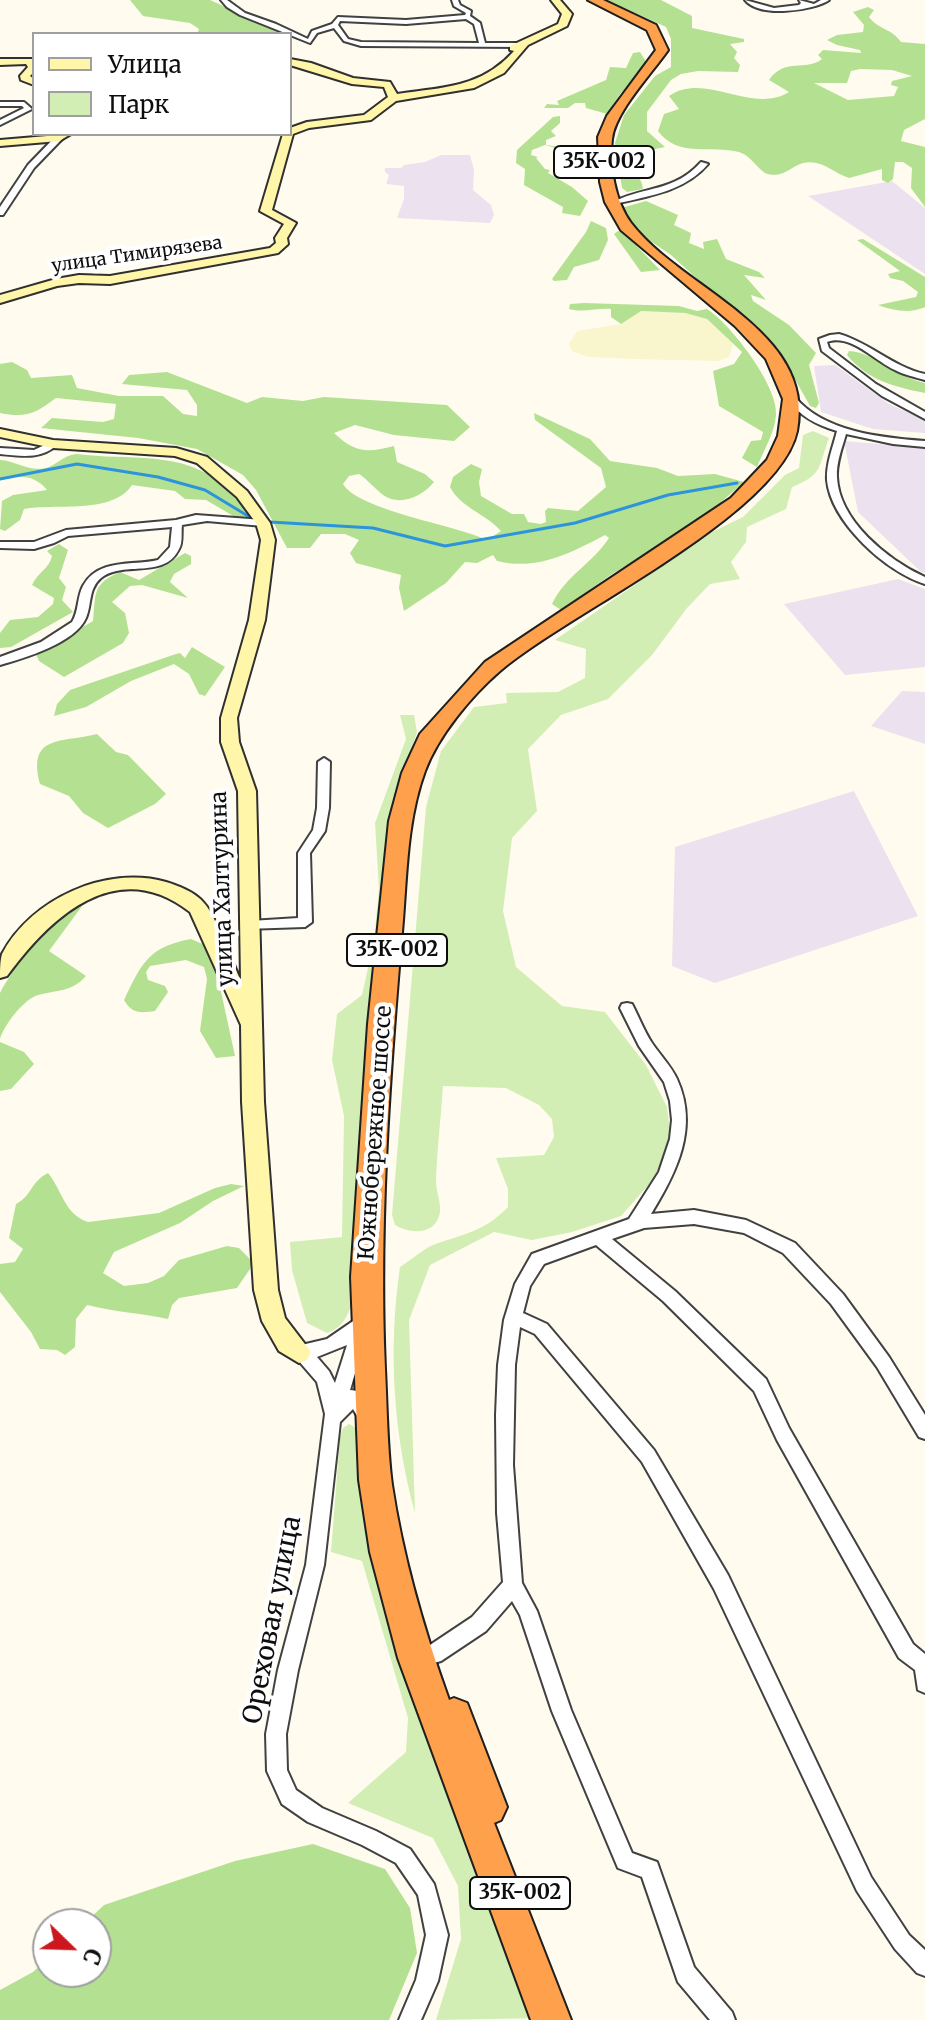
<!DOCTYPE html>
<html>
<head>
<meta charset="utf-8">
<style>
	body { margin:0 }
	#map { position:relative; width:925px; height:2020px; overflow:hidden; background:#fffcef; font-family:Merriweather,serif }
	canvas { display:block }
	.legend { position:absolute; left:32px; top:32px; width:260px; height:104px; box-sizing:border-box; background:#fff; border:2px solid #9f9f9f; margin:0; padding:10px 14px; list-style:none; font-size:24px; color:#0e0e0e }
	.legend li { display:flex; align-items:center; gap:16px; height:40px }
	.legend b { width:40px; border:2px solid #9f9f9f }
	.north { position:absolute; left:32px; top:1908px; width:80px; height:80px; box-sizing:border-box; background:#fff; border:2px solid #9f9f9f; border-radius:50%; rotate:113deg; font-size:22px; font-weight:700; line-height:32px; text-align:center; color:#0e0e0e }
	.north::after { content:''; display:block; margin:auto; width:28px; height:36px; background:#cd171e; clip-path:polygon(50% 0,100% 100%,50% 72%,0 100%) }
</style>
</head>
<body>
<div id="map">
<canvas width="925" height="2020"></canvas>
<ul class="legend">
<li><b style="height:10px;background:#fff6aa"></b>Улица</li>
<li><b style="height:22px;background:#d2eeb4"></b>Парк</li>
</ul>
<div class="north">С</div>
</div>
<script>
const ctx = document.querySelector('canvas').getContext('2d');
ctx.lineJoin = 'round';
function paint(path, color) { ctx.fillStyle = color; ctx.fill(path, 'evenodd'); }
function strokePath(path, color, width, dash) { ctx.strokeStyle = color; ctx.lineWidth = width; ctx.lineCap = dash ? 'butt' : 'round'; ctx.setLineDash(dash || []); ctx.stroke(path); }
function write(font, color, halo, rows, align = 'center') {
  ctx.font = font + ' Merriweather,serif'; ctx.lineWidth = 8; ctx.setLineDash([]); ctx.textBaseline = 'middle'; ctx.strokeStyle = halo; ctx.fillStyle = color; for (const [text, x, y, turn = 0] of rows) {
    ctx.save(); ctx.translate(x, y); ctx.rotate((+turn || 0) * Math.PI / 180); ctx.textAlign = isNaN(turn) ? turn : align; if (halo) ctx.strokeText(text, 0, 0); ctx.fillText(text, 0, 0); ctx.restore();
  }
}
const industrial = new Path2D(`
	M441,155H470L474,170L473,190L491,205L494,215L490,223L397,218L404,199V186L386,184L389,175L385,172V168H401L404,165L425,162Z
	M892,181L925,208V274L808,196Z
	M835,365L889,404L925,420V433L873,429L821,412L814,366Z
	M844,441L925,448V573L921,572L858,512Z
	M898,579L925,589V667L845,675L784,604Z
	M902,691L925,692V744L871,726Z
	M854,791L918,916L715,983L672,966L675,847Z`);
const farmland = new Path2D(`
	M640,311L685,313L707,319L733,344L729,357L718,361L636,359L588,357L572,351L569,344L577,331L621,324Z`);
const green = new Path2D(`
	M813,431L829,438C818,467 824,474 792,487L786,509L747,527L746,542L731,562L740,579L710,584L687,608L652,655L608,699L561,715L528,749L537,811L512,838L503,911L516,967L562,1006L605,1012L646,1065L667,1107L671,1140L659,1173L621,1216L572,1232L532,1240L494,1232L430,1265L409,1320L415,1513C393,1433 388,1349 400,1267C411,1260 422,1250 433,1245C463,1234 484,1232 508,1207V1189L496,1158L544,1155L554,1137L552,1119L539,1105L506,1088L443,1086C441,1117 437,1149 436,1181C436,1191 441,1202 440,1212C436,1236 410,1234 395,1225L392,1215L426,807L441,751L474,707L507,703L506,693L558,692L585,678L586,649L555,640L710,533L743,517L785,475L799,468L803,435Z
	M400,715H414L417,732L402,778L354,1295C349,1313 345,1327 327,1333L307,1323L292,1270L290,1242L342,1237L344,1116L332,1060L337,1014L362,995L374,941L379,889L375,823L406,739Z
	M349,1424L356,1428L544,2018L436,2020L461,1939L458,1886L433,1838L348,1803L406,1752L408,1718L362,1561L331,1552L340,1437L343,1428Z`);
const forest = new Path2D(`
	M130,0H210L285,34H197L199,29L190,23L143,16Z
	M607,0H661L692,16V28L744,39V42L730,44L737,52L734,58L740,65L738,72L698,71L681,74L671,80L647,112V131L665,147L630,154L628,158C631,171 642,176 643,189L627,192L622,188L615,143L624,115L655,76L671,67V39L666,27Z
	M868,7L874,10L869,17C879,30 891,28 901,42L925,44V119L904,130L901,141L925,147V207L911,188L912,168L903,162H895L893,179L888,183L882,180V169L849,178C833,173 822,159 803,163C790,167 783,178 768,174C759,172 752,156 739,152C712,145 677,158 658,131L664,114L679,109L669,96C705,71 752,115 789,92L769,80C785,57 805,72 822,59L818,55L823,50L861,53L860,50L837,45L827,40L837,35L863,32L864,25L853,12ZM860,69L892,70L912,76L892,81L891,85L898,87L894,96L848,100L814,83H847L851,71Z
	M640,52L648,65L620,94L607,114L586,108L585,103H575L568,108H544L547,104L559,105L557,101L606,80L610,67L626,68L633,53Z
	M560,116V123L551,131L556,136L546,140V145L561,147L559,149L545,145L532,150L531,155L538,157L536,158L545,169L550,170L548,173L572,187L588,201L580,216L562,213L563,207L524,185L525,169L516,163L517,150L553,117Z
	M646,201L678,215L674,225L691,233L689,243L704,249L703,242L717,239L726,259L759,272L765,278L744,275L766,300L751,295L753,301L789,325L816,353L809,365L819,403L816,408L810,406L777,347L742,320L671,255L637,232L629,224L621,208Z
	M591,221L606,228L608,240L599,260L574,267L567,280L554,281L552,279L586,232Z
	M618,231L624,233L660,270L641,272L614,234Z
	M863,239L925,277V307C910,314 894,311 878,305L916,297L918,292L903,281L890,278L888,274L900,271L857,240Z
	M584,303L679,306L697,311L707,309C730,323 779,387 776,415C775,432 763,452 757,467L742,458L751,441L761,440L763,432L719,406L713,371L734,364L742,352L707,319L685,313L641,311L621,324L611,317V309C596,308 584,313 569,309L570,304Z
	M849,351C874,352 898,378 925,383V393C895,387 867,380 847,355Z
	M12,362L27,370L31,378L72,375L77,388L119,396H163L183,414L197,416V405L187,390L122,384L129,375L167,372L247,403L262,397L303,401L324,397L447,405L470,427L454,441L394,435L355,425L334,433C355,453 367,453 394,446L397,462L425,474L434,482C423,496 400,507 383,495C374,488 368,480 359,474L349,476L343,484C358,510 455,525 487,540L501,531C486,514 460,507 450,487L453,477L471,464L482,469L479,482L481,496L512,514H524L528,522L541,524L546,522L545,511L548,508L578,511L606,487L601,468L535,420L534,413L590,439L610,461L657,468L678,476L715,474L744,482L696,524L612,574L561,610L552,604C565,576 593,563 609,538L605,535C571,553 537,571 497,561L493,555L477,563L465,562L446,583L404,611L399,588L401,575L356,563L350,553L359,540L345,534H321L310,548H287L256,490L243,475L197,449L138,438L41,428L52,418L103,422L114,419L116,404L56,398C35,414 26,418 0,413V364Z
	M76,454C129,461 182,449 225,486C237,497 246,505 253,519L235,517L206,500L185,499L175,491L132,485C112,515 55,503 24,509L20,520L5,531L0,529L2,501L13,495L47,490C34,474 18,475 0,480V460C17,461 28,472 46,468C57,465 62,456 76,454Z
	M59,544L68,550L59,578L66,587L62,600L73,612L11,647L0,648V633L10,620L38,617L53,604L54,598L32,585C38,572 49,569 52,556L47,551Z
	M185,553L191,556V564L174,574L170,582L188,598L142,585L130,586L112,602L125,613L129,633L123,643L64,677L39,661L35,652C52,637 74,633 93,621C96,593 92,584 120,572L139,580Z
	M192,647L225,667L205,696L199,694L189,674L174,664L131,681L86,707L54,716L57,704L70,690L176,654L180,653L185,658Z
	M97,734L116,752L128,755L166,794L155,804L108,828L83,813L69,796L40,784C27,734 62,743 97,734Z
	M85,902L49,951L86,976C72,992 57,990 38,995C24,999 4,1025 0,1039V993L3,987L33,940Z
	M191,939L205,945L215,964L235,1056L216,1058L200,1031L207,979L204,967L186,960L150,966L146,972L148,980L165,986L168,992L155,1011C140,1013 132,1014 124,1000C142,963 148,947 191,939Z
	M0,1042L24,1052L34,1064L11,1089L0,1091Z
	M48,1173C62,1190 65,1215 88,1222L159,1213L215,1188L231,1184L244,1186L213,1201L180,1223L114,1252L103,1273L124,1286L148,1283L164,1276L179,1260L227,1246L239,1248L252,1261L250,1269L237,1288L179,1298L172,1305L168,1319C141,1313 114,1312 87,1305L76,1319L75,1347L65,1355L57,1350L40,1349L31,1332L0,1292V1264L15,1262L23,1249L9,1238L16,1204C33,1195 30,1182 48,1173Z
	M313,1844L385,1869L410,1908L417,1953L389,2020H0V1990L33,1972L48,1958V1972H96V1924H84L104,1905L235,1861Z`);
const stream = new Path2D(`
	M0,479L77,464L158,477L205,490L253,519
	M270,522L373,528L445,546L575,523L668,495L737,483`);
const street = new Path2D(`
	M221,0H227L245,13L276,24L308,39L312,31L332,24L338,17L406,20L465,15L466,13L454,6L452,0H458L460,5L471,11L470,16L480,23L485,43H524L527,45L524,47L361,46L344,41L334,28L317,33L310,43L240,15L227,7ZM466,19L474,24L479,43L361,42L348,39L338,25L340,21L406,24Z
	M745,0L774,8L799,5L801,3L799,0L814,4L821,0H829C813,11 759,18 745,0Z
	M0,102H24L32,109L0,125V120L24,108L22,106H0Z
	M56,136L63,138L34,168L3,215H0V207L28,165Z
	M701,162L708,164C686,190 651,196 619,203L615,201C646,186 674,192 701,162Z
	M839,334C870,343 893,367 925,374V380C915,377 904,375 895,370C875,361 850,333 827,342L829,348L876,384L925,412V419L882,396L822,351L819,339L830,335Z
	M789,397H795C823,432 883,438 925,441V447L893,444L846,434C842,448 836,463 837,477C839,521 888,560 925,577V584C886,572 831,522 827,480C826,464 833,447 837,431C816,425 800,416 787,399Z
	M53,441L58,444C41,460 21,456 0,454V448L34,450Z
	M196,515L263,520L268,523L263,526L207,521L182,525C181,532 183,543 179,549C164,580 124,560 101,578C88,589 92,604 86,618C75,643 25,658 0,665V657L41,642L72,622C79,611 77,597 83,586C98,558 133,566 158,560L170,547L172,527L68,536L54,543L34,549L0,548V542H34L66,530L176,520Z
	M324,758L330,762L329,808L325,831L310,853L312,922L305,927L245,929L243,926L245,923L250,921L298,918V853L313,830L317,808L318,762Z
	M627,1003L632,1004C639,1017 644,1031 652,1043C660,1055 671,1066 677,1079C699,1127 677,1172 651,1214L694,1210L746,1220L795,1243L843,1294L889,1357L925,1415V1439L919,1437L877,1367L831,1304L783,1253L744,1233L694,1224L644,1228L612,1239L675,1291L766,1379L789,1428L913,1644L925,1654V1693L918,1690L915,1670L899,1658L777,1440L754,1391L663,1301L596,1245L544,1264L530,1286L523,1313L547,1324L654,1450L728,1575L871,1877L909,1935L925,1950V1976L917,1973L895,1949L857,1891L714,1589L642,1462L535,1334L520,1327L515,1365L513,1465L522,1583L537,1611L571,1710L632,1853L657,1862L694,1967L732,2012L735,2020H710L678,1982L642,1877L618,1868L552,1711L520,1615L512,1601L486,1631L441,1661L434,1663L427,1661L425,1654L427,1647L472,1617L503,1582L497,1513L496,1415L498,1365L504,1320L515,1284L532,1254L629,1219L659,1172L670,1139L672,1120L670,1101L664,1082L639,1046L620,1008L622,1004Z
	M359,1317L365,1319L367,1333L350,1390C363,1390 370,1403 375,1415L372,1421L366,1423L360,1421L353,1409L340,1422L324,1565L298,1670L286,1734L287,1770L296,1790L322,1808L376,1831L410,1849L434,1884L448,1935L438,1981L421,2020H399L416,1980L426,1935L418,1895L396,1863L362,1845L308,1822L282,1804L267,1771L266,1734L278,1670L306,1565L325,1414L317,1382L291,1352L293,1347L327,1339ZM347,1345L335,1383L329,1371L317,1357Z`);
const secondary = new Path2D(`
	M551,0H560L572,14L567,26L528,45L504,73L474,88L396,101L371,120L309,128L293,134L272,210L296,223L287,238L288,244L278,253L110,284L79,283L57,286L0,303V295L56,279L79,275L110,276L270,248L276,243L275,238L284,224L260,211L283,134H290V128L307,122L364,115L388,97L384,87L352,84L290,65V59L311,63L353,78L390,82L397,94C444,87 481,88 514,51L510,50V46L558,24L562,14Z
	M0,59H32L34,72L30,76L34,79V85L21,80L20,76L28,67L26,64L0,65Z
	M71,134L59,141L0,146V140Z
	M0,429L53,440L176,448L207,457L247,491L270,523L275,540L265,620L237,718L239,742L256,791L264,1102L278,1290L285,1318L311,1352L307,1360L299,1363L279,1351L262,1321L254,1290L242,1102L241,1025L190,912C117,855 51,916 7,976L0,978C0,971 0,961 2,954C31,899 106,865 166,882C179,886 195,892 204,903C216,916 232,962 241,981L238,791L221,742V718L249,620L261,540L256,523L237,497L197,463L175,456L53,448L0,437Z`);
const highway = new Path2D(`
	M588,0H603L656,25L668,50C652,73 615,112 612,139C609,166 615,201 631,223C681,289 817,330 797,431C779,515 568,613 500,671C471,696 438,736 425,771C405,825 407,887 401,943C389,1085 379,1227 385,1369C387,1407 387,1447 392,1485C403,1558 424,1630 449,1700L454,1698L467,1703L507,1807L501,1820L494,1823L571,2020H531L398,1658L370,1552L359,1480L351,1277L368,1024L389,821L402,773L420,734L485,662L731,498L767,460L778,436L783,399L766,359L735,326L621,230L605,202L600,182L598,137L607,116L656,50L647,30Z`);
const farStreetnames = [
	["улица Тимирязева",137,255,-8]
];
const shields = [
	[604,162,100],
	[397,950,100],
	[520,1893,100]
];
const shieldNames = [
	["35К-002",604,162],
	["35К-002",397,950],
	["35К-002",520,1893]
];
const streetNames = [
	["улица Халтурина",223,889,-92],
	["Южнобережное шоссе",376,1133,-86]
];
const nearStreetnames = [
	["Ореховая улица",273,1620,-79]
];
paint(industrial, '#ece1ee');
paint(farmland, '#f9f5cc');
paint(green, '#d2eeb4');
paint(forest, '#b4e191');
strokePath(stream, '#2d94dc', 3);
strokePath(street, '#414141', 4);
strokePath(secondary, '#303030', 4);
strokePath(highway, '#1f1f1f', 4);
paint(street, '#fff');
paint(secondary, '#fff6aa');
paint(highway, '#ffa04d');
write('18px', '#0e0e0e', '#fff', farStreetnames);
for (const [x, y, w] of shields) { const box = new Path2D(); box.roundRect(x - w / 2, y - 16, w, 32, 6); ctx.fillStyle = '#fff'; ctx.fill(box); strokePath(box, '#0e0e0e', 2); }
write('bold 20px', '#0e0e0e', null, shieldNames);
write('22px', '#0e0e0e', '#fff', streetNames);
write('26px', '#0e0e0e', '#fff', nearStreetnames);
</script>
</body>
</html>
